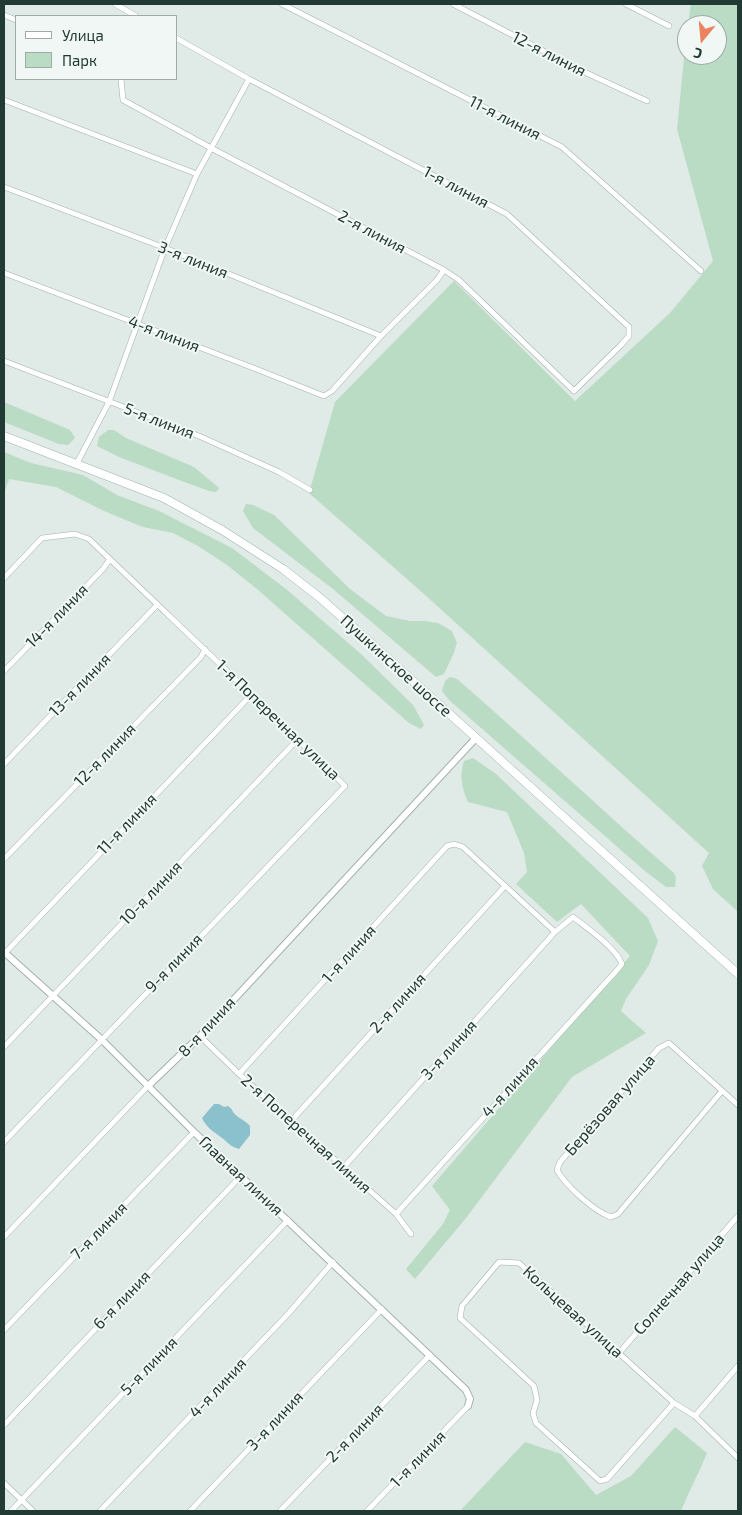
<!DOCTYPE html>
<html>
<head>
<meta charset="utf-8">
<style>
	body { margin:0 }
	#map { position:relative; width:742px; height:1515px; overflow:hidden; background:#e0eae6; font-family:"Exo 2",sans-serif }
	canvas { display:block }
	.frame { position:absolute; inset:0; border:5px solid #223a34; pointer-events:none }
	.legend { position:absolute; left:15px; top:15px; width:162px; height:65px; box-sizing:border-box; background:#f1f7f4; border:1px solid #9eaba7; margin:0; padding:6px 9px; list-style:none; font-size:15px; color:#223a34 }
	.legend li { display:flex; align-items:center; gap:10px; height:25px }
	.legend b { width:25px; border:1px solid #9eaba7 }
	.north { position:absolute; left:677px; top:15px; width:50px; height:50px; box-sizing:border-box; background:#f1f7f4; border:1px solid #9eaba7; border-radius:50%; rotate:197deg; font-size:14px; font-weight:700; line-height:20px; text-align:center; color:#223a34 }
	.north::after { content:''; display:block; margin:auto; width:18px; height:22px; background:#eb845e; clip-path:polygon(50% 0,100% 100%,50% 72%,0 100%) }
</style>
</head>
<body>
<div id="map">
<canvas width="742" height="1515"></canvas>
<div class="frame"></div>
<ul class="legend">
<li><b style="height:6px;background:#fff"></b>Улица</li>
<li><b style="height:14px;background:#badbc4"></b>Парк</li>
</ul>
<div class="north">С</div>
</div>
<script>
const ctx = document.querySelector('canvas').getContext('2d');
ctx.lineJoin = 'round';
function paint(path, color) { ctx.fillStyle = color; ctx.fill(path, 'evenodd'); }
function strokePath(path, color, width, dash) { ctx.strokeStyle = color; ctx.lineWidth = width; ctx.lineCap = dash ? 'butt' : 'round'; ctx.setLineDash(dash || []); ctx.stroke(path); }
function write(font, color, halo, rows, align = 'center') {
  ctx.font = font + ' "Exo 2",sans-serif'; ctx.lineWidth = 4; ctx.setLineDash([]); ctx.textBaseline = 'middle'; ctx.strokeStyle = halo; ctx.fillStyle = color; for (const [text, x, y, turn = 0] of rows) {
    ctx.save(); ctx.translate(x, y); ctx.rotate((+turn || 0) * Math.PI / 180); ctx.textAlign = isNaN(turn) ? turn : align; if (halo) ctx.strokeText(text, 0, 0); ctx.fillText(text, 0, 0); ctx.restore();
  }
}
const green = new Path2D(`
	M691,4H738V912L713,889L702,866L709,853L424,594L309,493L335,402L454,281L575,401L670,313L713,261L677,129L687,28V55H717V25H688Z
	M4,402L70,430L75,438L68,445L59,444L4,422Z
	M108,430H114L126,438L194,467L218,487L219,489L216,492L209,491L179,480L119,457L97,446L99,437Z
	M4,452L31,463L83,475L117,495L159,511L232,548L286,589L361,654L413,705L424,725L421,729L409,723L257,589L227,565L198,546L173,533L143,527L104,511L56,487L9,479L4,494Z
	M246,504L253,505L274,515L350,589L386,616L410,621H424L438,623L452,631L457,643L453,655L444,674L436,677L333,589L253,528L243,511Z
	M450,677L457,679C530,742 600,809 673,872L676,877L675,887H666L645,871L449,700L442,691L445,681Z
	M473,758L496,774L648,918L658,941L649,965L626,999L621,1011L646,1033L572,1077L466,1218L415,1279L406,1269L443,1224L450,1210L432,1186L630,956L581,904L557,922L516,884L527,872L524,853L507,812L468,802C462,789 459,775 464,761Z
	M675,1427L707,1453C699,1473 689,1491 681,1511H460L525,1442L561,1454L596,1495L631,1476Z`);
const water = new Path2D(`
	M214,1104H219L224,1107L228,1106C233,1109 232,1112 236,1115C241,1120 245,1120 250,1126V1135L239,1149C229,1146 229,1143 222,1138C214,1132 206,1127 202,1118Z`);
const minor = new Path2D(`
	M115,4L136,16
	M282,4L562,147L701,271
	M453,4L580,70L647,101
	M626,4L669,26
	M4,15L16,20
	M121,79L123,100L211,148L444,270L459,280L574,391L621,345L629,336V327L507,214L249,79L176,38
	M4,100L197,174
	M4,187L165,248L381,336
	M4,273L251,367L324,396L332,391L381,336L437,280L444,270
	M4,361L199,436L279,472L310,490
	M77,463L109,402L165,248L197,174L249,79
	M4,578L42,538L75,534L89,539C174,621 261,702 345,786L4,1142
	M4,671L103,569L110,559
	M4,764L157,605
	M4,859L201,657L205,649
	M4,954L251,695
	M200,1036L239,1074L396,1214L411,1234
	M4,1047L298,739
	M239,1074L447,846L454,844L463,847L555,932
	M722,1091L618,1214L611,1217C595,1212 566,1186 557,1170L560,1162L659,1048L669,1043L738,1105
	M292,1120L505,886
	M343,1168L555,932L573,917C587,928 616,948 622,964L618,969L396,1214
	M4,1237L148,1086
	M4,1330L194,1132
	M619,1353L738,1216
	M674,1403L607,1479L600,1481L536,1423L533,1413L537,1400L534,1386L460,1318L462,1306L499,1262L519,1263L674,1403L695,1416L738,1458
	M695,1416L738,1366
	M4,1425L241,1176
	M4,1483L33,1511
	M11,1511L288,1220
	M100,1511L288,1314L333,1262
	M190,1511L382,1309
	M280,1511L430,1355
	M367,1511L468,1406`);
const tertiary = new Path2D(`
	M4,952L101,1039L194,1132L466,1390L470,1399L468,1406
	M148,1086L200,1036L476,738`);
const secondary = new Path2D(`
	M4,436L164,498L222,530L283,569L319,597L362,635L738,974`);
const streetNames = [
	["12-я линия",549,54,27],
	["11-я линия",505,118,27],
	["1-я линия",456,187,28],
	["2-я линия",372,232,28],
	["3-я линия",193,260,22],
	["4-я линия",164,334,21],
	["5-я линия",159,421,21],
	["14-я линия",57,616,-46],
	["Пушкинское шоссе",396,666,42],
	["13-я линия",80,685,-46],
	["1-я Поперечная улица",278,720,44],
	["12-я линия",105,755,-46],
	["11-я линия",127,824,-46],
	["10-я линия",151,893,-46],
	["1-я линия",349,954,-48],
	["9-я линия",174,963,-46],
	["2-я линия",398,1003,-48],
	["8-я линия",207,1027,-47],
	["3-я линия",449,1050,-48],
	["4-я линия",510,1087,-48],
	["Берёзовая улица",610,1105,-49],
	["2-я Поперечная линия",306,1134,42],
	["Главная линия",241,1176,43],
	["7-я линия",99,1231,-46],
	["Солнечная улица",679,1284,-49],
	["6-я линия",122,1300,-46],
	["Кольцевая улица",573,1312,42],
	["5-я линия",149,1366,-46],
	["4-я линия",218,1388,-47],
	["3-я линия",275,1421,-47],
	["2-я линия",355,1433,-46],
	["1-я линия",418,1459,-46]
];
paint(green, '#badbc4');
paint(water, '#8bc1cd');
strokePath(minor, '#a3b2ad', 6);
strokePath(tertiary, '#a3b2ad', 8);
strokePath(secondary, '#a0b5ae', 9);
strokePath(minor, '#fff', 5);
strokePath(tertiary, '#fff', 6);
strokePath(secondary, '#fff', 8);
write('16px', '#223a34', '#f1f7f4', streetNames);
</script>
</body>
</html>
